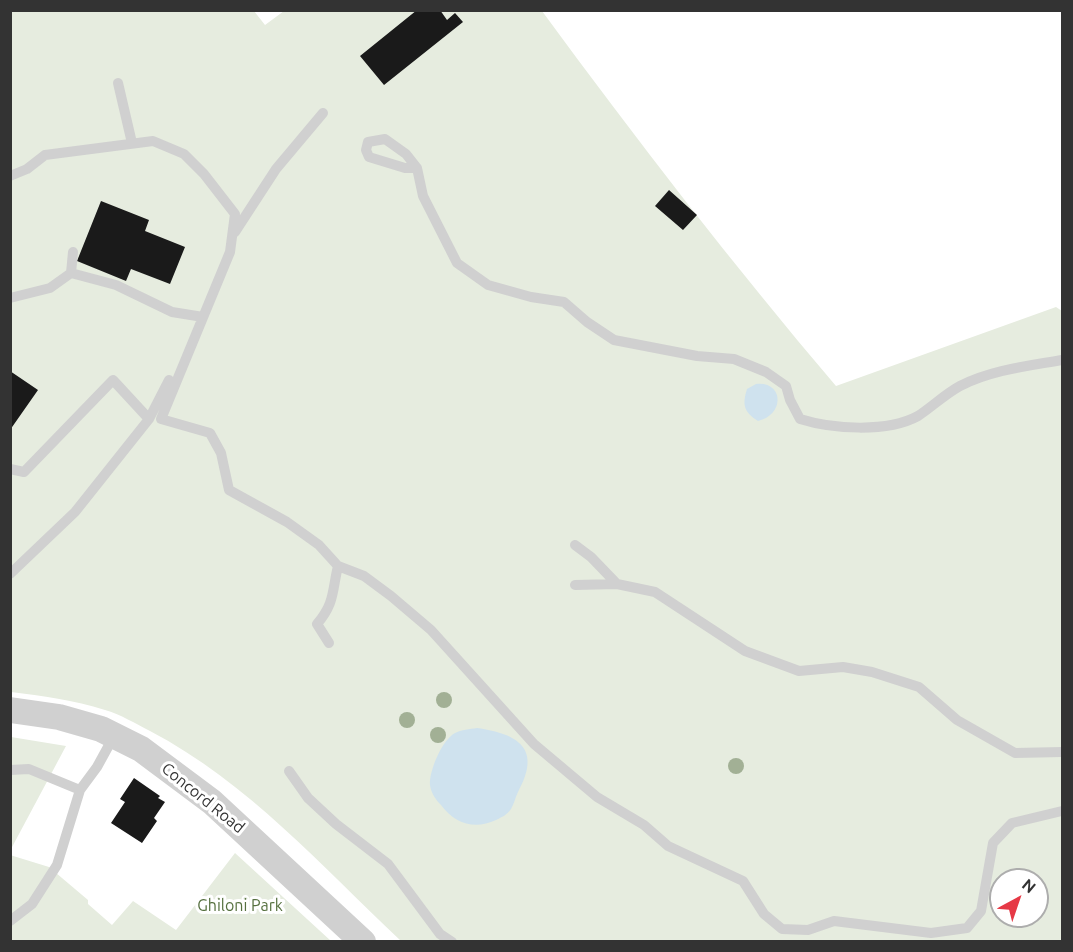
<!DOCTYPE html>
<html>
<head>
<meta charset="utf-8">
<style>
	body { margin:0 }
	#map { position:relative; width:1073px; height:952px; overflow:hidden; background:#fff; font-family:Ubuntu,sans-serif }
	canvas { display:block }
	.frame { position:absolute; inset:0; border:12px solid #333; pointer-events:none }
	.north { position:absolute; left:989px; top:868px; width:60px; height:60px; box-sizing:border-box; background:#fff; border:2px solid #adadad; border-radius:50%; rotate:40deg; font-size:16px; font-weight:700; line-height:24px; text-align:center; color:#333 }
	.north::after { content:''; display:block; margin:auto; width:21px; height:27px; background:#e63946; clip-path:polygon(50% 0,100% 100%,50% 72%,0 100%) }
</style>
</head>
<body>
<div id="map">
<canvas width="1073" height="952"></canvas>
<div class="frame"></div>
<div class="north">N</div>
</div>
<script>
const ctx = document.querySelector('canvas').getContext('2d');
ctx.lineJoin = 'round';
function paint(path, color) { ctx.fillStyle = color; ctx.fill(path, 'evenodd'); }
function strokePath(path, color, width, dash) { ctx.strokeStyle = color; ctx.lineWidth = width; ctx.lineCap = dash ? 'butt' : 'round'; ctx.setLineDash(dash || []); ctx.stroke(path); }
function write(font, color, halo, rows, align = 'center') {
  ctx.font = font + ' Ubuntu,sans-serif'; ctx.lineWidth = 6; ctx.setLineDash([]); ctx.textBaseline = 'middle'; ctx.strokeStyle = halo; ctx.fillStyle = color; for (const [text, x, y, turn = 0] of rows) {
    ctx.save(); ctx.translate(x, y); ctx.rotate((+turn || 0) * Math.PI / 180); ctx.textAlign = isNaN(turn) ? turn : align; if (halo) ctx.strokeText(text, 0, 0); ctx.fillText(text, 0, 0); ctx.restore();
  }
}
const green = new Path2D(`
	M10,11H254L265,25L284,11H542C636,139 733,265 836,386L1056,307L1062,311V941H401C321,866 249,783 150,731C136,724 120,714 105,710C74,700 42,696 11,692ZM1001,880H1037V916H1001Z
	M11,737L66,746L11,849Z
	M235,853L331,941H11L10,855L49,867L88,900V904L112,925L133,901L176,930Z`);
const water = new Path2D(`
	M756,384C784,381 785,415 758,421C744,412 742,405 747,389Z
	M477,728C519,734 542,749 518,792C515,798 514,804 511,809C507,815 502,817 496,820C475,830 455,824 441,805C436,800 431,793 430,785C429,771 442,740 455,733C461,730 470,729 477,728Z`);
const building = new Path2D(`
	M417,10H440L447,20L455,13L463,22L384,85L360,56Z
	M669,190L697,215L683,230L655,206Z
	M101,201L149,220L145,231L185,247L170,284L131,269L126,281L77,261Z
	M10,371L38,390L10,430Z
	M134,778L160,796L158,798L165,802L154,818L157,821L142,843L111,823L125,802L120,799Z`);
const service = new Path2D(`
	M118,83L132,143
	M385,139L406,154L417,168H405L369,157L366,150L368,142Z
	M417,168L423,196L457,263L488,285L531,297L564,302L587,322L614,340L697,356L734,359L766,372L786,386L790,400L800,419C832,429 887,433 918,416C932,407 945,394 960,386C991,370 1028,366 1062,360
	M10,176L27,169L45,155L153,141L184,154L204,174L235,214L230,252L161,419L210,433L221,453L229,490L287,522L319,545L338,566L364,576L391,596L431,630L534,744L597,797L644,825L668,846L743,881L764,914L782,929L808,930L834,921L931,933L967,928L981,911L993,843L1012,823L1062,811
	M235,232L276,169L323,113
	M71,273L116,285L172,312L203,317
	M10,298L50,288L71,273L73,252
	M10,469L24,472L113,380L149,419
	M575,545L591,557L617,584L655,592L745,651L799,671L843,667L872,672L919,687L957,720L1015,753L1062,752
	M10,574L75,512L149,419L169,380
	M575,585L617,584
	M329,643L317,624C335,603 332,591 338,566
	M10,770L29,769L80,790L97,767L114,736
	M289,771L308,798L336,824L388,864L440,934L452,942
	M10,921L32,904L57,865L80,790`);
const tertiary = new Path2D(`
	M10,710L59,717L101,729L141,749L212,802L363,942`);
const trees = [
	[444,700],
	[407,720],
	[438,735],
	[736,766]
];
const streetNames = [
	["Concord Road",203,798,39]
];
const parkNames = [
	["Ghiloni Park",240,906]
];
paint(green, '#e6ecdf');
paint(water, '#cfe2ee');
paint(building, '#1a1a1a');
strokePath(service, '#d0d0d0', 10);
strokePath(tertiary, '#d0d0d0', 26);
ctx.fillStyle = '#a2b095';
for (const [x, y] of trees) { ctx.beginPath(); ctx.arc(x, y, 8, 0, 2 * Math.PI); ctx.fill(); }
write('16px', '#333', '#fff', streetNames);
write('16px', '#56703f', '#fff', parkNames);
</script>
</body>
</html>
